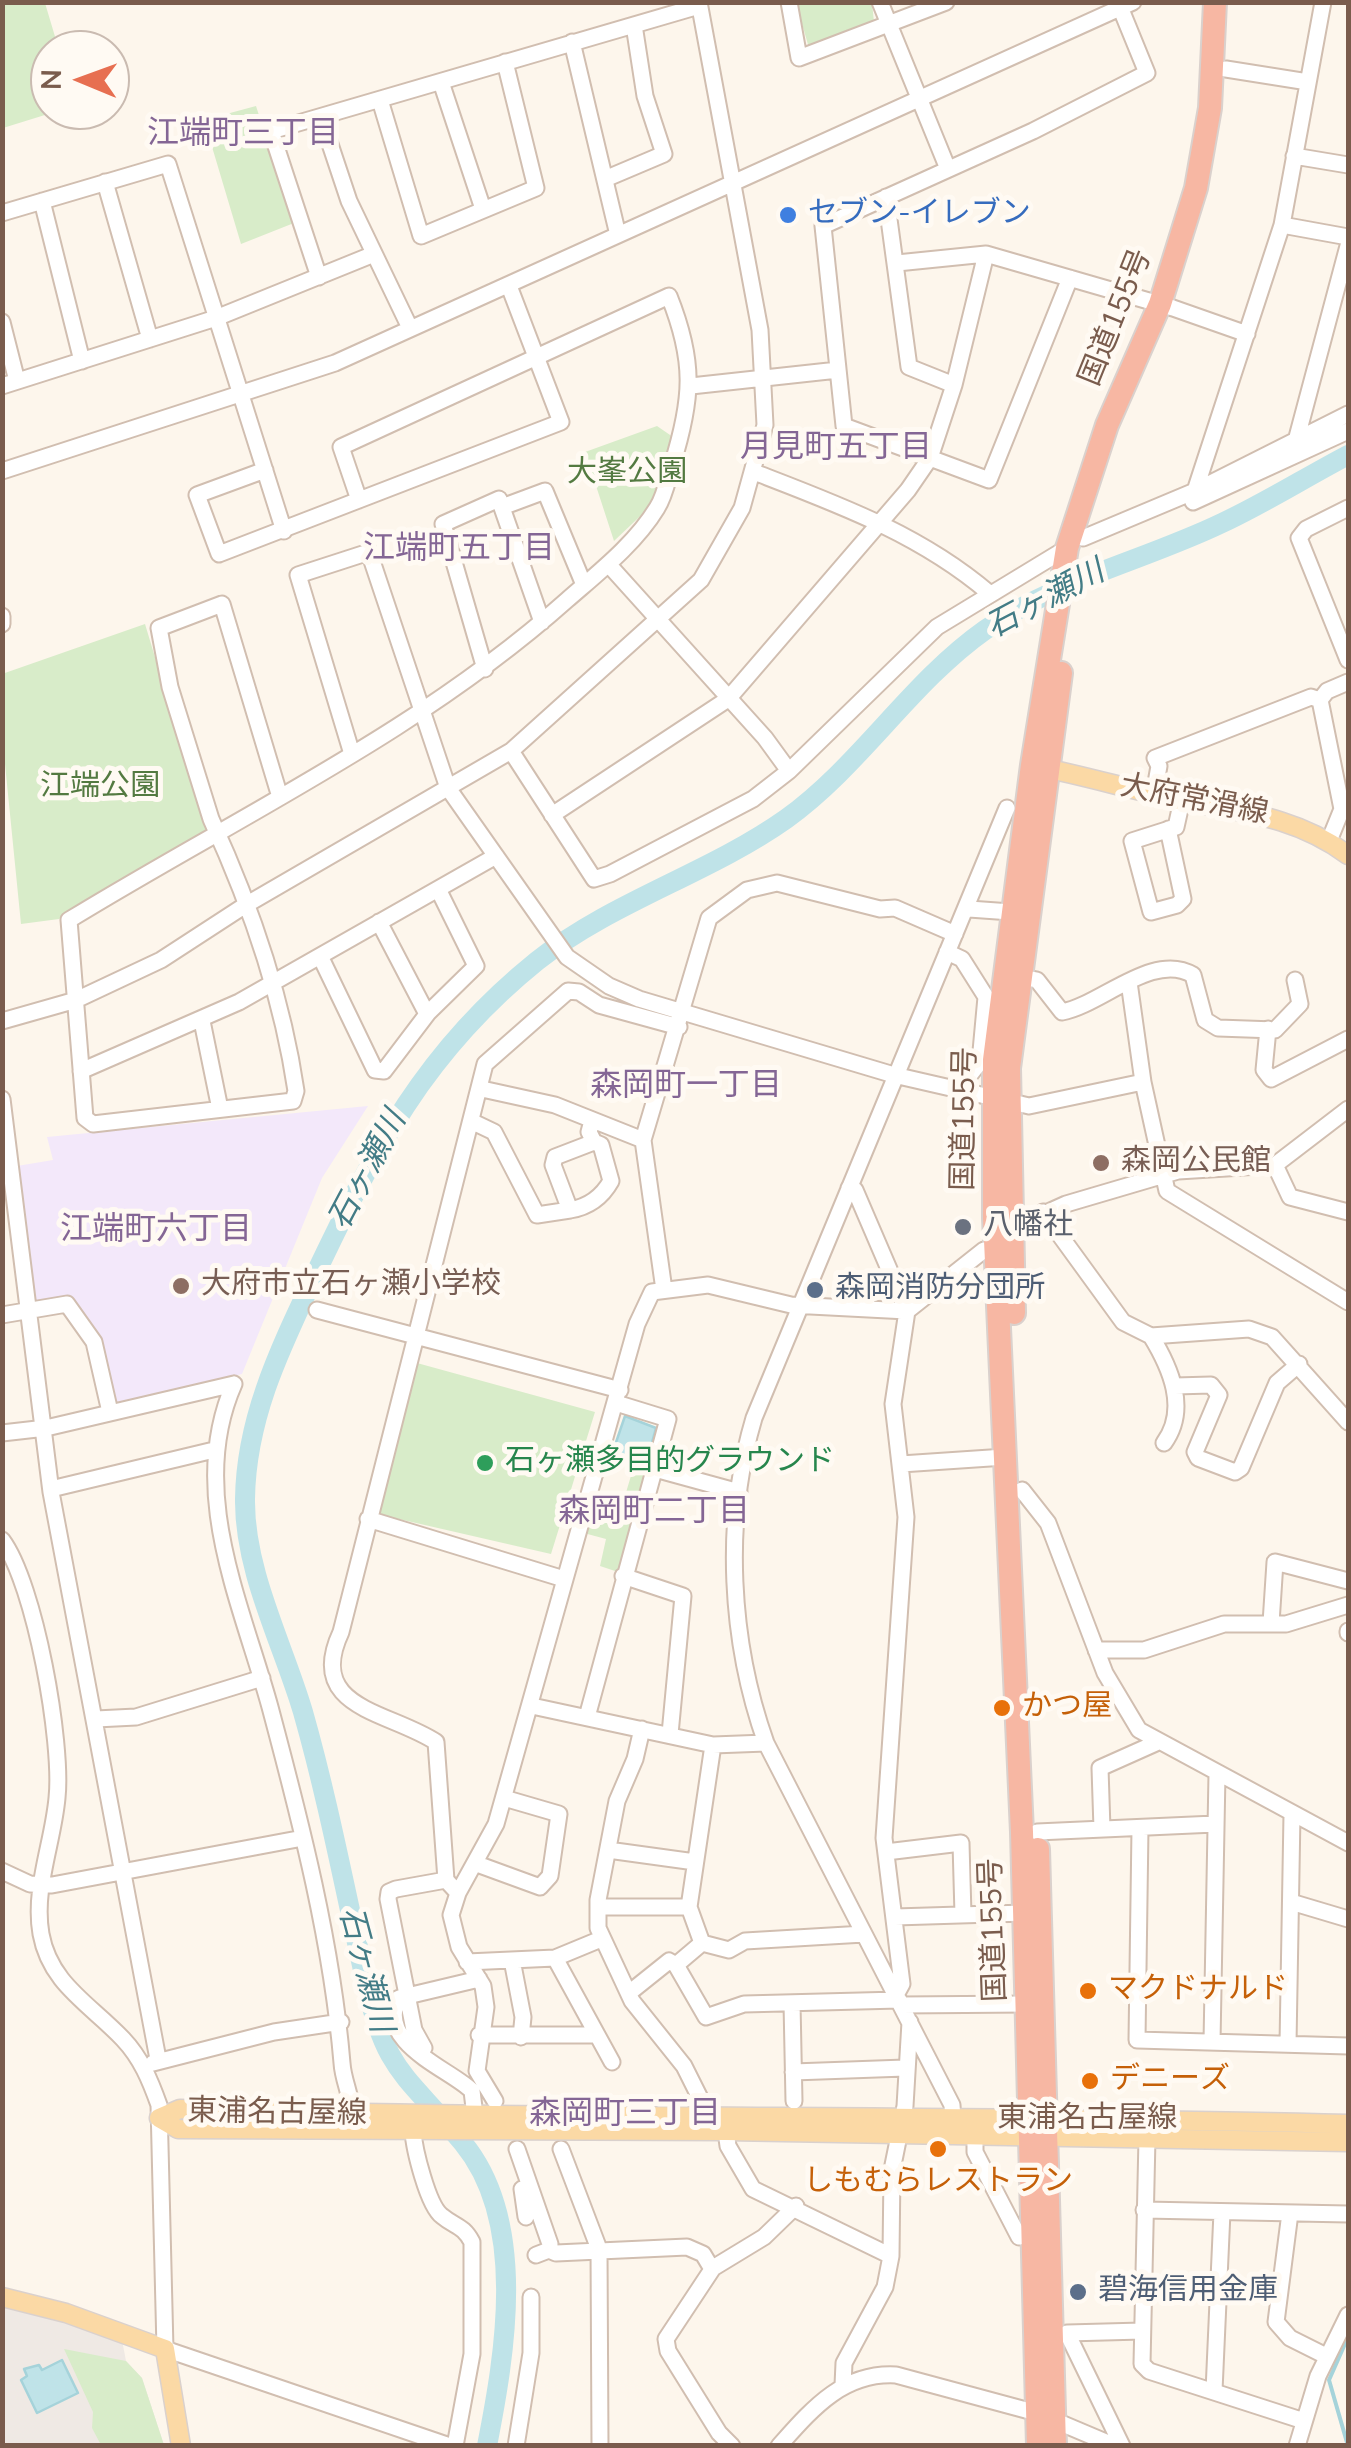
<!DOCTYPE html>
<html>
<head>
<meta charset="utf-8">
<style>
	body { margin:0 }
	#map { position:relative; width:1351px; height:2448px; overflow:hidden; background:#fdf6ec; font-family:"Nunito Sans",sans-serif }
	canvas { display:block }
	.frame { position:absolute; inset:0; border:5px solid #7a5c4d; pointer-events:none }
	.north { position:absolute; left:30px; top:30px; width:100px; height:100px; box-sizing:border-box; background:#fffaf3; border:2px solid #cabbb1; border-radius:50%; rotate:271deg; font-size:28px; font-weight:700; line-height:40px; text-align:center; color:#7a5c4d }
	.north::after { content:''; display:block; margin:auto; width:35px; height:45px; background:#e76f51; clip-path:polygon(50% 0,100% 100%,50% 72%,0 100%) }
</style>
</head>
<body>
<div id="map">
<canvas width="1351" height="2448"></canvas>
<div class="frame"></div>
<div class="north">N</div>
</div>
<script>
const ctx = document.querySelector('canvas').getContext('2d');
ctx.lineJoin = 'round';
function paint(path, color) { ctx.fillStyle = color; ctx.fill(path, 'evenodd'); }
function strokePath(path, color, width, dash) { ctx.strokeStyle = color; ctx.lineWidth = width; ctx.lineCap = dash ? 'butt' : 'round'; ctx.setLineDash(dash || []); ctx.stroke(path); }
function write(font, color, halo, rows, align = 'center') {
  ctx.font = font + ' "Nunito Sans","Noto Sans JP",sans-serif'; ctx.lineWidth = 10; ctx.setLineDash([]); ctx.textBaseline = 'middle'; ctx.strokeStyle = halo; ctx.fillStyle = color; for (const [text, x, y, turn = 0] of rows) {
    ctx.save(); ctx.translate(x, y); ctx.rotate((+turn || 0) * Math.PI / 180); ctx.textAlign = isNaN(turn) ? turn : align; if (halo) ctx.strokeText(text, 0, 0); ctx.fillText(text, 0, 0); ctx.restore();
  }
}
const industrial = new Path2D(`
	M3,2306L65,2319L122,2340L126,2361L142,2378L164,2445L3,2446Z`);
const education = new Path2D(`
	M368,1106L322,1178L242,1374L115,1404L66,1299L34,1302L17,1166L53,1160L47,1137Z`);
const green = new Path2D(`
	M3,2L45,3L59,50H50V110H61L3,128Z
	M796,3H872L874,22L809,48Z
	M256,106L294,223L241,244L204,120Z
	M657,426L673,437L653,504L614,541L585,452Z
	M145,624L207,830L59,919L21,924L3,744L2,674Z
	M417,1363L595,1412L551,1554L377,1514Z
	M633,1469L647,1473L621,1573L600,1566L606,1539L580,1532L589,1497L622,1506Z
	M64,2349L126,2361L142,2378L164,2445H101L92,2428L93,2412Z`);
const water = new Path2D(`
	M625,1416L656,1428L646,1464L612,1454Z
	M62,2360L78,2393L37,2413L21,2380L27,2376L24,2369L39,2365L42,2370Z`);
const stream = new Path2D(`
	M1348,2446L1329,2380L1348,2337`);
const river = new Path2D(`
	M487,2446C505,2354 528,2222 463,2143C406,2073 386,2075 365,1979C345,1890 328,1800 303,1712C283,1644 244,1571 245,1499C246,1418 280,1349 314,1277C375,1149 424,1052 537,961C613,901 708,874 786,819C861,765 910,683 985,630C1058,579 1143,561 1222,523C1265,503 1306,477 1348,455`);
const minor = new Path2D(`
	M789,2L799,58L946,2
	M880,2L948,169
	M572,42L618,235
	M1226,69L1308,82
	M441,82L483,209
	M380,100L421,236L536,188L505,62
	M321,117L349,201L410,328
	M1294,156L1348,165
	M605,179L664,154L645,96L634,25
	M105,182L150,339
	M886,197L909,367L954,385L986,254
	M42,201L82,361
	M2,213L168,164L284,531
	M1282,225L1348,237
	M897,263L986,254L1173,308L1247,334
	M319,277L271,131L699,6
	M1070,278L989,480L844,426L823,226L1033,131L1147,73L1118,2
	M2,322L17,381
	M2,386L216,318L374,254
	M691,386L838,370
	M1296,441L1348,246
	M265,470L197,495L219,554L561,422L509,286
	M2,471L335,363L1133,2
	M754,472C837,504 920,534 989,593
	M1195,491L1282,225L1323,2
	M1193,502L1348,431
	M502,507L545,491L584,585
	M1348,508L1306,529L1299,538L1348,660
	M1083,538L1195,491L1348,414
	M609,565L765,738L789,771
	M2,616V624
	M485,669L443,524L499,499L542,622
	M511,751L594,879L610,874L753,799L789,771L937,627L1067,548
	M352,754L298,575L369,552L448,788L567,957L609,986L639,999L894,1075L1029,1106L1143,1082L1167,1191L1348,1302
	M1154,794L1159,766L1155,758L1311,697L1320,700
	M280,797L222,604L159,628L170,687L211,819C251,906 282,996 296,1091L293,1101L93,1124L85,1118L69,920C237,817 419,732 567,600C599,572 635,544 657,508C665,496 668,478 672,465C693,398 695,361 669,296L341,447L359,500
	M552,815L728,699L908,490L930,458L954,385
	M1168,829L1183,899L1177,905L1151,912L1132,841L1176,827L1182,800
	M1329,841L1342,809L1320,700L1327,691L1348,682
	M969,909L1011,912
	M379,922L427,1014
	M947,952L962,959L986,997L980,1062L958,1090
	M321,958L375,1070L384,1071L428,1013L476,966L438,889
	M1021,977L1037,980L1062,1012C1101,1005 1153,951 1193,975L1205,1020L1218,1028L1275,1030L1300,1004L1295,980
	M1129,982L1143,1082
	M2,1021L76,1000L161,960L244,906L511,751L701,580L742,508L765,425L760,330L699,2
	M202,1021L220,1109
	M1268,1029L1264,1070L1271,1079L1348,1039
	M81,1071L239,1002L496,856
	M482,1089L555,1105L643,1140
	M2,1099L51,1492L158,2059
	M473,1122L494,1132L537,1215L570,1210L553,1165L555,1157L594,1142L589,1132L592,1121
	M1275,1165L1290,1197L1348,1212
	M849,1188L855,1190L907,1311L984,1250
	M570,1210C588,1207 602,1197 611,1181L601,1145L594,1142
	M1043,1212L1123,1322L1151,1336L1249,1329L1272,1337L1348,1422
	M1024,1223L1066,1204L1178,1171L1275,1165L1348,1109
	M664,1290L643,1140L709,918L747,890L777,883L880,909L895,908L955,934
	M317,1310L620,1390
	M2,1315L67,1304L94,1342L110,1412
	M1151,1336C1170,1367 1189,1409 1164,1443
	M234,1384C187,1490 241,1602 270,1707C301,1823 332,1943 342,2063C343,2081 352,2096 352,2115
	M1175,1386L1211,1385L1219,1395L1195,1452L1198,1458L1235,1472L1241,1468L1277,1383L1299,1364
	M2,1433L46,1428L234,1384
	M901,1464L1005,1457
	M655,1469L739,1492
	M51,1489L214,1450
	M1022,1490L1048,1523L1105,1673L1139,1730L1348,1843
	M368,1519L564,1579
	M2,1540C35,1584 63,1743 57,1798C53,1843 33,1889 41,1934C50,1984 90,2004 123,2039C141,2058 150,2080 159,2105L165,2349L450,2446
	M623,1576L683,1596L670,1734
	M1271,1623L1275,1562L1348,1581
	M1348,1631V1633
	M1096,1650H1144L1224,1624H1286L1348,1605
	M532,1706L713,1745L766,1743
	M587,1717L668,1419L616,1403
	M96,1719L136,1717L262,1678
	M642,1729L635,1759L617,1801L598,1900V1928L632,2001L684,2066L701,2100L703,2116
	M1140,1828L1137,2040L1348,2046
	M1102,1829L1100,1768L1156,1743
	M1037,1832L1215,1824
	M608,1850L695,1862
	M886,1852L961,1843L963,1915
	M477,1864L540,1887L550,1876L559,1814L504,1798
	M2,1871L30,1884L52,1885L303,1838
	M458,1893L446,1880L436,1742C389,1711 305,1709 341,1632L485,1064L568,991L579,992L599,1005L679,1027
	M1291,1902L1348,1919
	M598,1907H689
	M895,1917L1025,1913
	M702,1943L729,1950L745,1941L864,1934
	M555,1958L612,2062
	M512,1960L523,2017L521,2037
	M467,1962L555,1958L601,1939
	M676,1965L706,2017L744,2004L899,2000
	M629,1993L669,1961L676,1965L702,1943L689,1907L713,1745
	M792,2003L794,2101
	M901,2005L1028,2004
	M479,2035H596
	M1212,2042L1217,1774
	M1288,2044L1292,1814
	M424,2048L414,2030L388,1899L389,1892L396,1889L446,1880
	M153,2063L274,2032L341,2022
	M793,2072L905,2068
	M495,2101L477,2071L486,2007L483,1986L459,1947L451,1915L458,1893L496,1824L637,1324L652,1292L708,1285L791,1305L907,1311L893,1404L906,1517L884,1838L902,1984L896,1995
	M475,2116L472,2091C452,2070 374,2043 399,1998L479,1979
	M953,2119L952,2105L766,1743C730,1642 723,1522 754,1418L1007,808
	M413,2131C414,2149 428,2206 442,2216C455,2227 463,2225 472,2242V2354L455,2446
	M726,2131L728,2146L753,2189L891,2256
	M975,2137V2152L1019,2237
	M1147,2138L1142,2364L1149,2371L1304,2421
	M517,2149L550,2244L549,2250L536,2255
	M561,2149L599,2249L600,2446
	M522,2189L526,2217
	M1144,2210L1348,2214
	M1290,2213L1276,2322L1290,2338L1326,2356
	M549,2250L556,2253L687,2247L703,2254L712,2269
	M843,2385L844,2363L885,2287L891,2256L892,2170L905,2106L910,2022
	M1214,2391L1222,2212
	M516,2446L531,2353V2297
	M732,2446L719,2433L668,2351L666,2339L713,2268L764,2237L796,2206
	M779,2446C812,2409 843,2372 896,2375L1037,2413L1115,2446
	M1122,2446L1067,2333L1142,2331
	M1297,2446L1318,2376L1348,2315`);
const major = new Path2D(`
	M1040,767C1085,776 1129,789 1175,799C1238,812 1294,815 1348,855
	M159,2118L178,2129L726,2131L1348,2142
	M159,2118L180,2109C569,2120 959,2114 1348,2124
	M2,2297L66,2313L165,2349L181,2446`);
const highway = new Path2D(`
	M1014,1313L1009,1068L1061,673
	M1038,1849L1055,2446
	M1038,2446L1022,1832L994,1218V1060L1032,765L1067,548L1107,425L1160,304L1196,188L1210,108L1215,2`);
const markers = [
	[788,215,10,"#3f7fe0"],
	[1101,1163,10,"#8d6e63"],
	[963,1227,10,"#6b7280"],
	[181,1286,10,"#8d6e63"],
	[815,1290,10,"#5c6f8a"],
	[485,1463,10,"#2e9e5b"],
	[1002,1708,10,"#e8710a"],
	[1088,1991,10,"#e8710a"],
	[1090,2081,10,"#e8710a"],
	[938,2149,10,"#e8710a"],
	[1078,2292,10,"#5c6f8a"]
];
const shopNames = [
	["セブン-イレブン",808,215]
];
const streetNames = [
	["国道155号",1117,318,-68],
	["大府常滑線",1194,801,11],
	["国道155号",966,1119,-89],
	["国道155号",995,1930,-92],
	["東浦名古屋線",277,2114,1],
	["東浦名古屋線",1087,2120]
];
const parkNames = [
	["大峯公園",627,474],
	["江端公園",100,788]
];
const educationNames = [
	["森岡公民館",1121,1163],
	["大府市立石ヶ瀬小学校",201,1286]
];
const worshipNames = [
	["八幡社",983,1227]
];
const serviceNames = [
	["森岡消防分団所",835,1290],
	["碧海信用金庫",1098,2292]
];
const leisureNames = [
	["石ヶ瀬多目的グラウンド",505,1463]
];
const foodNames = [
	["かつ屋",1022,1708],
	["マクドナルド",1108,1991],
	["デニーズ",1110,2081],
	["しもむらレストラン",938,2183,"center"]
];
const neighbourhoodNames = [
	["江端町三丁目",243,135],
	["月見町五丁目",836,449],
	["江端町五丁目",459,550],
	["森岡町一丁目",686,1087],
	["江端町六丁目",156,1231],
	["森岡町二丁目",654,1513],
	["森岡町三丁目",625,2115]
];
const waterNames = [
	["石ヶ瀬川",1046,601,-28],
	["石ヶ瀬川",369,1171,-62],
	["石ヶ瀬川",364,1970,75]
];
paint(industrial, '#efe9e4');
paint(education, '#f3e8fa');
paint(green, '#d8ecc9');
paint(water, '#bfe3e8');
strokePath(water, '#a5d3da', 2.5);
strokePath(stream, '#a5d3da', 4);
strokePath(river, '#bfe3e8', 20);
strokePath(minor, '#d1beb0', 19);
strokePath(major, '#dad1cd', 21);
strokePath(highway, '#dad1cd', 26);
strokePath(minor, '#fff', 15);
strokePath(major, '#fbd9a5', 18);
strokePath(highway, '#f7b7a3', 22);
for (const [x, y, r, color] of markers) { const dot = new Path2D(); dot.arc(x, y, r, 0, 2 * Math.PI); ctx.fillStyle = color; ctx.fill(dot); strokePath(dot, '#fffaf3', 4); }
write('30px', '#366cbe', '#fffaf3', shopNames, 'left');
write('30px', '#7a5c4d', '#fffaf3', streetNames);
write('30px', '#537a41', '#fffaf3', parkNames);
write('30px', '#785e54', '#fffaf3', educationNames, 'left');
write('30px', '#5b616d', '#fffaf3', worshipNames, 'left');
write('30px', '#4e5e75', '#fffaf3', serviceNames, 'left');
write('30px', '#27864d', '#fffaf3', leisureNames, 'left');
write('30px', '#c56008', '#fffaf3', foodNames, 'left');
write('32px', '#846695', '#fffaf3', neighbourhoodNames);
write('italic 32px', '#437c86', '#fffaf3', waterNames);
</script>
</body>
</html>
